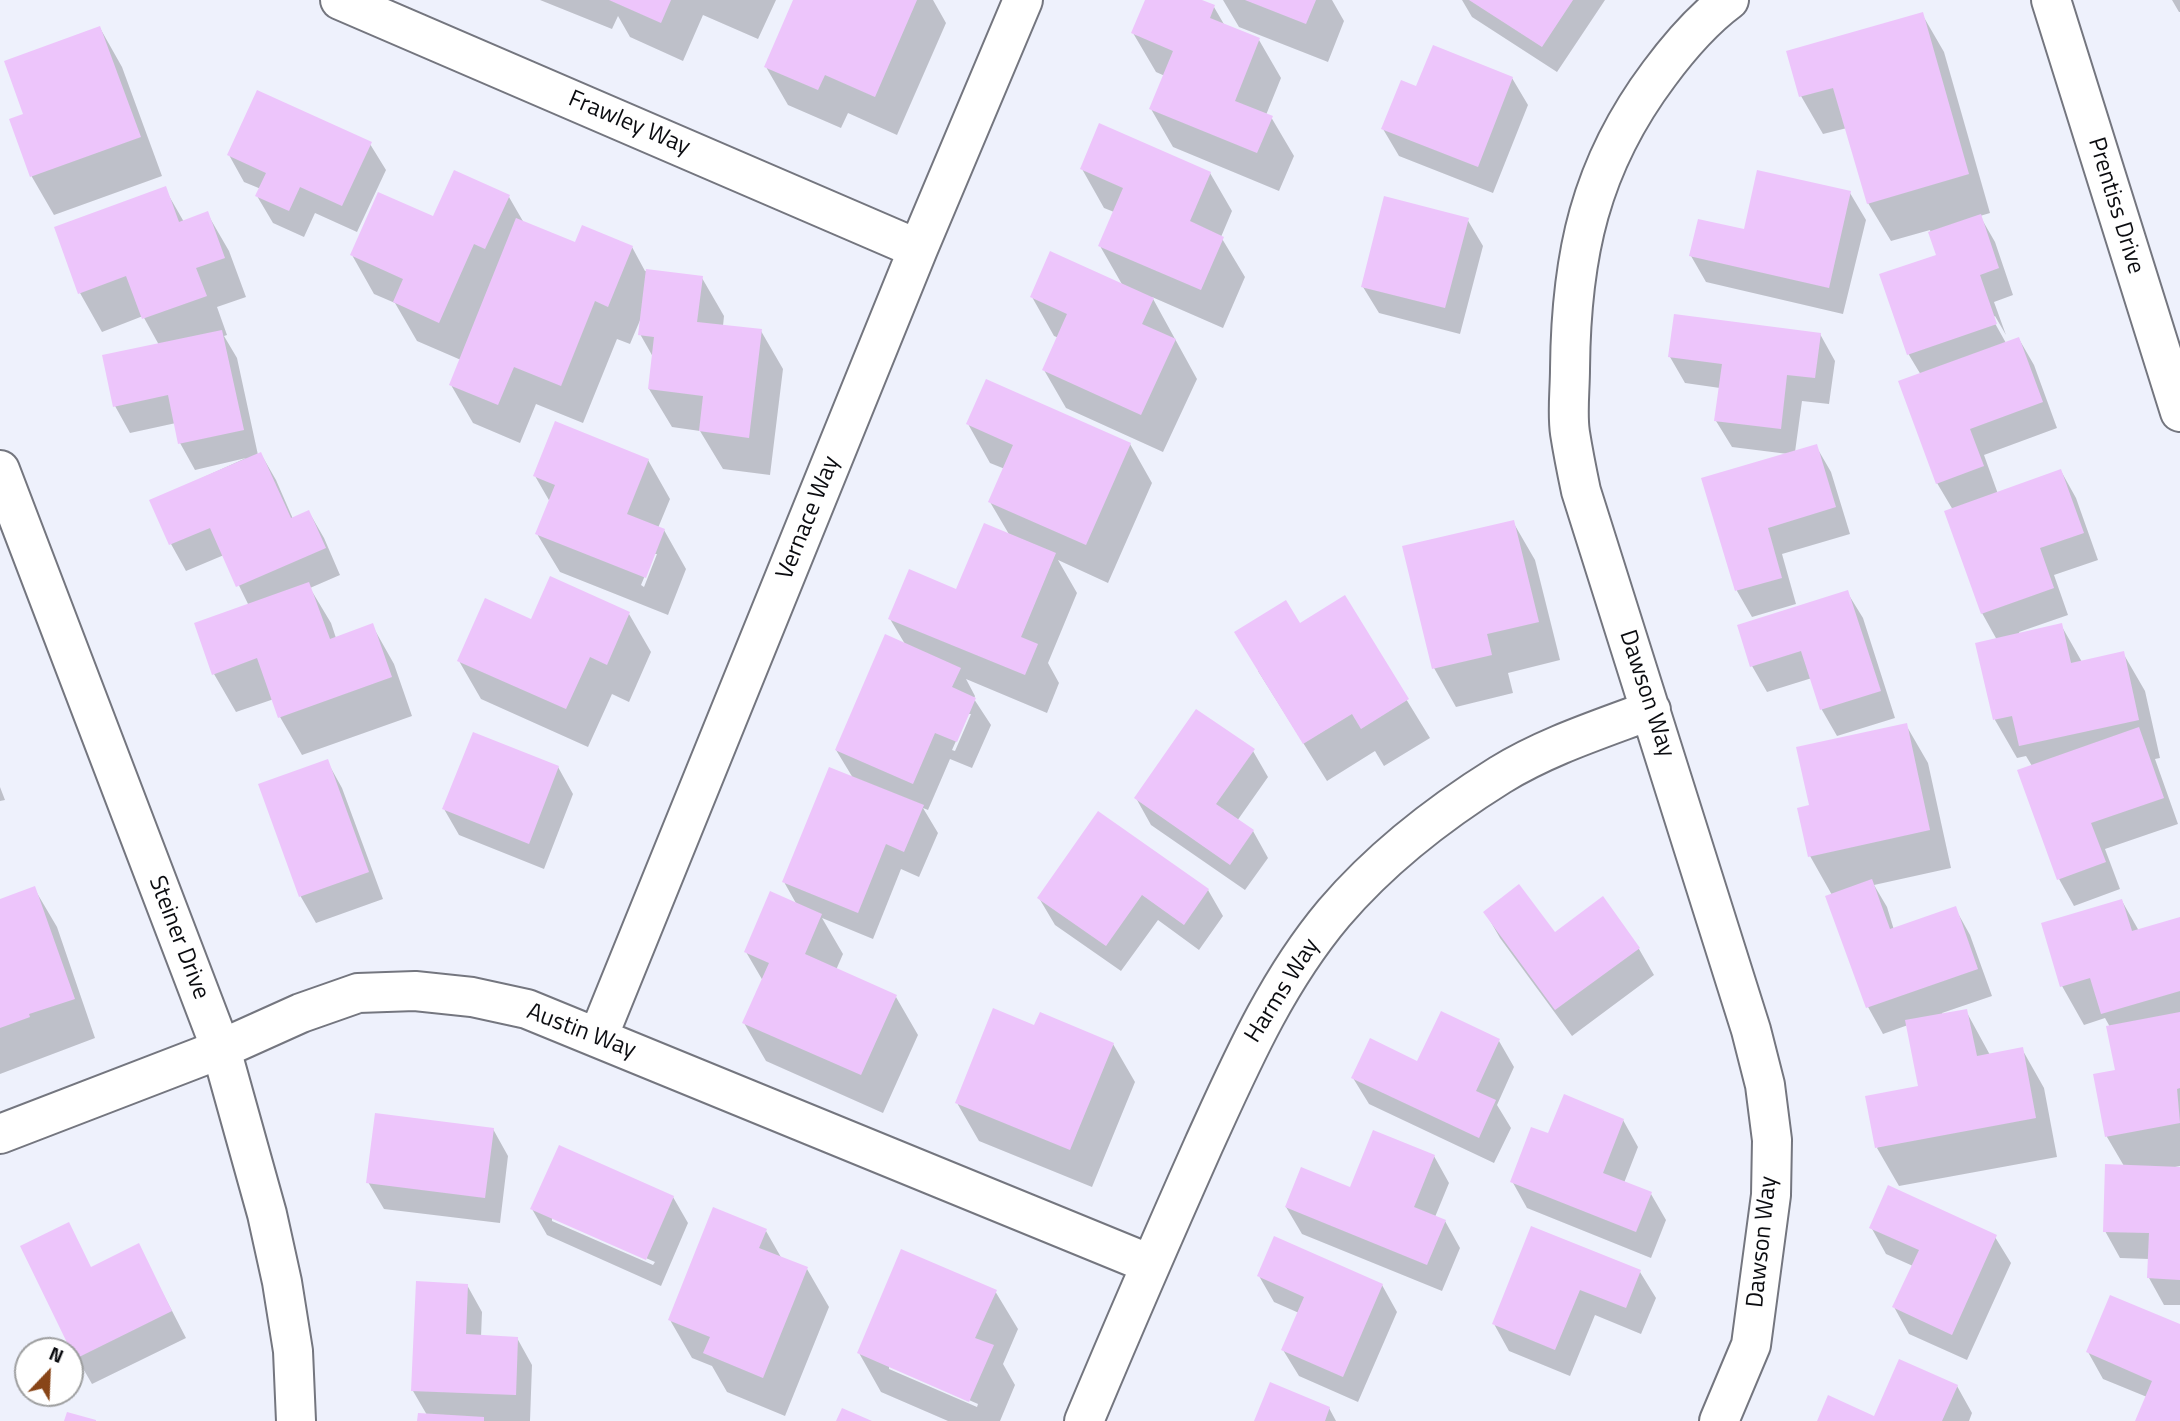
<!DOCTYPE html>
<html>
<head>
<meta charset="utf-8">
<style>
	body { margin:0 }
	#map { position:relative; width:2180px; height:1421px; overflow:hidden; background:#eef1fc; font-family:"Titillium Web",sans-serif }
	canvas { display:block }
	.north { position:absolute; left:14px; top:1337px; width:70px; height:70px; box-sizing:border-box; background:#fff; border:2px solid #9d9e9f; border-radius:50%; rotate:23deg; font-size:19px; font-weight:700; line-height:28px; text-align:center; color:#0b0c10 }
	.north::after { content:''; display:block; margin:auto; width:24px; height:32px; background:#884518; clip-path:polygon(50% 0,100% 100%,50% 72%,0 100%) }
</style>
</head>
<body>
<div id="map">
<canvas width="2180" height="1421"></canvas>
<div class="north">N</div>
</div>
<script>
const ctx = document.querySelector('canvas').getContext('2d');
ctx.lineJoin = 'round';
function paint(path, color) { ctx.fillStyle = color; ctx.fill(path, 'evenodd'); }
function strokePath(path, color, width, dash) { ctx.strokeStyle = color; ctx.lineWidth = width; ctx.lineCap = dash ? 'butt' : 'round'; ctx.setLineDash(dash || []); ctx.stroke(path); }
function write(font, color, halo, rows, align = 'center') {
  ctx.font = font + ' "Titillium Web",sans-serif'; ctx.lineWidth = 5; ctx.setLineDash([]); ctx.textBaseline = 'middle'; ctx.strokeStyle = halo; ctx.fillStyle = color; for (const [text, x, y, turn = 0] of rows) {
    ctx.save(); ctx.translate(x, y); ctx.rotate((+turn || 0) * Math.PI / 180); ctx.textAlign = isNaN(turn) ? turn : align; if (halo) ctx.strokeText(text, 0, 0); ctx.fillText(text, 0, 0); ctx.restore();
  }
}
const shadow = new Path2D(`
	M540,0H776L758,39L703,15L683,61L630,37L618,16L612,29Z
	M795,0H933L946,23L897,135L848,113L841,128L788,105L766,67Z
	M1147,0H1197L1214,7L1225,26L1259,40L1281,78L1266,115L1271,117L1294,156L1279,191L1173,147L1151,109L1165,76L1156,72L1133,33Z
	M1223,0H1332L1344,21L1328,62L1239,27Z
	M1462,0H1605L1557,72L1472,17Z
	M2172,0H2180V12H2179Z
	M1922,14L1944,52L1990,213L1980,216L1995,242L2013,295L1994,302L2006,335L1995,316L1992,318L2006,343L2019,339L2034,365L2057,428L1984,455L1998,494L2061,471L2076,498L2098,560L2054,575L2068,615L2019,632L2020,635L2061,625L2082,662L2123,653L2145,691L2160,758L2155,759L2178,824L2105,849L2120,889L2074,906L2059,879L2032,766L2026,756L2017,758L1995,720L1997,640L1982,613L1953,510L1937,483L1921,375L1909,355L1881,275L1938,256L1930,230L1891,241L1868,203L1847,128L1823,134L1801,96Z
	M100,28L122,67L162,176L54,215L32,177L11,120L25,115Z
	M1512,78L1528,105L1493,193L1399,156L1383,129L1417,88Z
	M370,144L386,170L357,232L315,213L304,237L273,223L257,196L261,189L244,182L229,155Z
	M1082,169L1210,173L1232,211L1221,237L1245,277L1223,328L1152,297L1197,379L1163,452L1066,408L1044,370L1059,338L1054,336L1032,297L1123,286L1100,246L1114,212L1104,208Z
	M165,189L184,222L207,213L229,251L246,297L217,307L227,335L224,336L237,358L258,455L261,454L276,480L293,519L309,512L324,538L340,575L310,588L331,623L336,638L372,625L394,664L412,716L302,755L280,717L274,699L236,712L214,674L249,606L224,555L186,571L171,544L151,501L246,458L195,470L180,443L176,423L130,433L115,406L159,345L143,316L102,332L80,293Z
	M1850,193L1866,220L1843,314L1706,282L1691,256Z
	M509,197L524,223L576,244L632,247L645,271L702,278L724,316L723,326L761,331L783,369L770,475L723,469L700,431L672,427L649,389L653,357L640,334L641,318L630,344L617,339L583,423L536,404L520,443L473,423L451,385L461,360L417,341L395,303L374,294L352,255L434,218Z
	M1467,219L1483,246L1460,334L1379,313L1363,287Z
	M1820,334L1835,361L1829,404L1802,401L1795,452L1816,446L1831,472L1850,534L1782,554L1796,604L1752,617L1737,591L1703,479L1788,454L1732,447L1716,421L1720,388L1685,383L1670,357Z
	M968,424L1130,444L1152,483L1108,583L1058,560L1077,593L1048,663L1059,683L1047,713L966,679L975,696L974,699L991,725L972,768L950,759L928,810L923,808L938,833L919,877L901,869L873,939L822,918L843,954L836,970L896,997L918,1035L883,1113L766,1061L744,1023L763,981L746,952L797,905L784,882L853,778L836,750L905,644L890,619L957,592L1010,536L990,502L1005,469L990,463ZM968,714H971L955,751L952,750Z
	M648,460L670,499L658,528L664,530L686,569L668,615L560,572L537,534L550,502L535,476ZM654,554H657L644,587L641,585Z
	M1513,522L1535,560L1560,660L1508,673L1513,693L1456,707L1434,668Z
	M1847,592L1863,618L1895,718L1837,736L1822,710L1812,678L1767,692L1752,666Z
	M1344,598L1430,738L1384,766L1375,751L1327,781L1258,671L1299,625Z
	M629,614L651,652L629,702L612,694L588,747L481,699L459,661L532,621Z
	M1906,725L1928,763L1951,868L1874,885L1887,907L1894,930L1955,908L1970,935L1992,996L1942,1013L1943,1015L1966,1011L1990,1055L2022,1049L2044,1088L2057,1157L1899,1186L1877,1148L1920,1088L1908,1025L1883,1034L1868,1007L1828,897L1832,895L1810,856L1811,807Z
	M1253,751L1268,777L1237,821L1253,831L1268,858L1245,890L1151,825L1136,798Z
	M327,761L342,788L383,899L316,923L301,897L261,785Z
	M558,767L573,794L544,869L459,835L444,809Z
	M0,787L5,800L0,801Z
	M34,888L57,927L95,1038L0,1074V901Z
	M1208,890L1223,916L1199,950L1158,920L1121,971L1055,925L1039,898Z
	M2122,901L2139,931L2180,919V1166L2175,1167L2180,1168V1305H2164L2149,1278V1259L2120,1258L2105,1231L2124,1166L2107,1137L2095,1076L2117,1071L2110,1027L2105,1018L2084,1025L2062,986Z
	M1485,912L1554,934L1639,949L1654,975L1572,1036L1500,938Z
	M1035,1028L1113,1044L1135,1082L1092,1187L979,1141L957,1103Z
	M1499,1041L1514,1067L1497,1105L1511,1128L1494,1163L1369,1104L1353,1078L1418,1063Z
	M1623,1120L1638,1147L1624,1183L1651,1194L1666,1220L1651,1258L1527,1208L1512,1181Z
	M493,1129L508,1156L500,1223L384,1209L368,1182Z
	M1434,1156L1449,1183L1435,1217L1445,1221L1460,1248L1442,1291L1302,1234L1286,1207L1351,1189Z
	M673,1197L688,1223L661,1286L547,1235L532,1209ZM552,1217L655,1262L653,1265L552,1221Z
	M1871,1227L1995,1237L2011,1263L1967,1360L1909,1334L1894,1307L1913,1266L1886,1254Z
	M1532,1228L1640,1272L1656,1298L1641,1334L1595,1315L1570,1376L1509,1351L1494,1324Z
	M766,1231L782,1259L807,1269L829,1307L785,1416L727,1392L712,1366L692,1358L670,1320Z
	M138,1245L186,1338L92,1384L77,1358L92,1269Z
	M1259,1276L1382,1285L1397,1312L1358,1402L1299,1376L1283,1350L1299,1313L1274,1302Z
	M467,1285L482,1312L481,1337L517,1338L532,1365L530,1421H419L427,1415L413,1391Z
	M995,1291L1018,1329L1003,1364L1015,1385L1000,1421H948L881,1392L859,1353ZM889,1365L978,1404L977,1407L889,1369Z
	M2180,1326V1421H2137L2147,1397L2103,1379L2088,1352Z
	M1957,1386L1972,1413L1969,1421H1819L1875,1418Z
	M1329,1408L1336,1421H1256Z`);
const building = new Path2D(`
	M609,0H671L661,23Z
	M793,0H917L875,97L825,75L818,90L764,67Z
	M1145,0H1202L1215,5L1210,18L1260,38L1235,101L1273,116L1257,153L1149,109L1173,51L1131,33Z
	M1245,0H1316L1306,24Z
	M1469,0H1573L1542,47Z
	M1923,12L1969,174L1867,204L1833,88L1799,97L1786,51Z
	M100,26L141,137L30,177L9,119L23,114L4,61Z
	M1433,45L1513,77L1478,167L1381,129L1401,80L1416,86Z
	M257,90L372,142L342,206L300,187L289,211L255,196L266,173L227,155Z
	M1099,123L1211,172L1190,221L1224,237L1201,290L1098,246L1123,188L1080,169Z
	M454,170L510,195L485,249L474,244L439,323L393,302L403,279L350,255L378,192L433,216Z
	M1757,170L1851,191L1829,288L1689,256L1698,219L1744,229Z
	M166,186L179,222L208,211L225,258L196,268L207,296L142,319L126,276L78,294L54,227Z
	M1384,196L1469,218L1445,308L1361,287Z
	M1981,214L1999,268L1980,275L1997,324L1907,355L1879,274L1936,255L1928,232Z
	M516,218L575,242L582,225L633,246L608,307L595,301L561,386L514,367L498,405L449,385Z
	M1050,251L1154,298L1142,324L1176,339L1141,415L1042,370L1067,314L1030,297Z
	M646,269L703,276L697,322L762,329L749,438L699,431L703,396L648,389L654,337L638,335Z
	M1674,314L1821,333L1815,378L1787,375L1781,429L1714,421L1722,364L1668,357Z
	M222,330L244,430L178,444L168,395L113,407L102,355Z
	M2019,337L2043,402L1970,429L1984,466L1936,484L1898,381Z
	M986,379L1131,443L1086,545L988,502L1013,445L966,424Z
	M555,421L649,459L627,514L665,529L646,578L535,534L555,485L533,476Z
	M1817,444L1836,507L1768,528L1782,578L1735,591L1701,478Z
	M261,452L291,518L309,510L326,548L236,587L210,528L169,545L149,500Z
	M2061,469L2084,533L2040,548L2054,588L1981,614L1944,511Z
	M1514,520L1539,622L1487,634L1492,655L1432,669L1402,546Z
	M984,523L1056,553L1021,637L1038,644L1025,675L888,619L909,569L956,589Z
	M550,576L630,612L607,665L590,657L566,709L457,661L485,598L531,619Z
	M309,582L330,639L373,623L392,677L278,718L257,658L212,675L194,623Z
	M1848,590L1881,691L1820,710L1801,651L1750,667L1737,625Z
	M1345,595L1409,699L1361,729L1352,714L1303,744L1234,632L1286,600L1300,623Z
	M2062,623L2071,663L2124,651L2139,720L2019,746L2012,716L1993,720L1975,643Z
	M885,634L961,668L952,687L976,698L957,742L935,733L913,784L835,750Z
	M1196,709L1255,749L1216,804L1254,830L1230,865L1134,798Z
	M1907,723L1930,830L1808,857L1797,808L1809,805L1796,747Z
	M2139,727L2164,798L2091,823L2106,862L2057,880L2017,770Z
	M473,732L559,766L529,844L442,809Z
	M328,759L369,872L299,897L258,784Z
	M829,767L924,805L904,852L886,844L858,913L782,882Z
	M1098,811L1209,889L1184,925L1142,895L1106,946L1037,898Z
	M1872,879L1890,929L1956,906L1978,969L1866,1008L1825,896Z
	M1519,884L1555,932L1603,896L1640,948L1555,1010L1483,912Z
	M35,886L75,999L29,1014L30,1017L0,1028V899Z
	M770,891L822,914L805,954L897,995L861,1075L742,1023L769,963L744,952Z
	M2122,899L2132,931L2180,917V991L2101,1014L2090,978L2060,987L2041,923Z
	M993,1008L1034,1025L1040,1012L1114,1043L1070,1150L955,1103Z
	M1967,1009L1977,1056L2023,1047L2036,1118L1875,1148L1865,1096L1918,1086L1905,1020Z
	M1441,1011L1500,1039L1476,1091L1496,1100L1479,1138L1351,1078L1370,1038L1417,1061Z
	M2180,1012V1088L2177,1089L2180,1123L2105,1137L2093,1074L2115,1070L2106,1026Z
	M1564,1094L1624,1119L1603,1173L1652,1192L1636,1232L1510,1182L1531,1127L1548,1133Z
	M375,1113L494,1128L485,1198L366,1183Z
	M1373,1130L1435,1155L1414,1207L1446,1220L1427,1265L1285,1207L1301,1167L1350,1187Z
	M559,1145L674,1196L646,1260L530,1209Z
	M2105,1164L2180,1167V1280L2147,1278L2149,1233L2103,1232Z
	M1888,1185L1997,1235L1952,1335L1892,1307L1919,1250L1869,1228Z
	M713,1207L767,1229L759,1248L808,1267L763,1378L703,1353L710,1337L668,1320Z
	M69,1222L91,1267L139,1243L172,1311L75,1359L20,1246Z
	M1531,1226L1641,1270L1626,1308L1580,1290L1555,1350L1492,1324Z
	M1274,1236L1383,1284L1343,1377L1281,1350L1304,1297L1257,1276Z
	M901,1249L997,1290L975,1338L994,1345L969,1402L857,1353Z
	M416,1281L468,1284L466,1334L518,1337L516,1395L411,1391Z
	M2110,1295L2180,1324V1421H2135L2152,1381L2086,1352Z
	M1899,1359L1958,1385L1942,1421H1817L1828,1395L1874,1416Z
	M1270,1382L1330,1407L1325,1421H1254Z
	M842,1408L872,1421H836Z
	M67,1412L96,1420V1421H64Z
	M418,1413L484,1417V1421H417Z`);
const minor = new Path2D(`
	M340,0L918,249
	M2051,0L2180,412
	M598,1037L918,249L1023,0
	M0,1134L221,1049L301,1013L358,993L415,991L472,997L527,1009L1150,1264
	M1084,1421C1123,1328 1163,1236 1204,1144C1241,1063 1276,982 1334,913C1381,858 1439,813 1500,775C1547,746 1601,729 1651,710
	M1719,1421L1751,1345L1771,1195L1772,1140L1765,1085L1751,1030L1581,491C1577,472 1573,452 1570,433C1567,413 1570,390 1570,369C1571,256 1590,166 1659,74C1679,47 1702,20 1729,0`);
const tertiary = new Path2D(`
	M0,470L221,1049L267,1214L282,1282L293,1351L296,1421`);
const streetNames = [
	["Frawley Way",629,124,23],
	["Prentiss Drive",2115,206,73],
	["Vernace Way",809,518,-68],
	["Dawson Way",1646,694,72],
	["Steiner Drive",178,938,69],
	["Harms Way",1283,991,-58],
	["Austin Way",581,1032,21],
	["Dawson Way",1763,1242,-84]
];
paint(shadow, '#0003');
paint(building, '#edc5fb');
strokePath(minor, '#74767f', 42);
strokePath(tertiary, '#74767f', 42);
strokePath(minor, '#fff', 38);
strokePath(tertiary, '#fff', 38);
write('24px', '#0b0c10', '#fff', streetNames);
</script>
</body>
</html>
